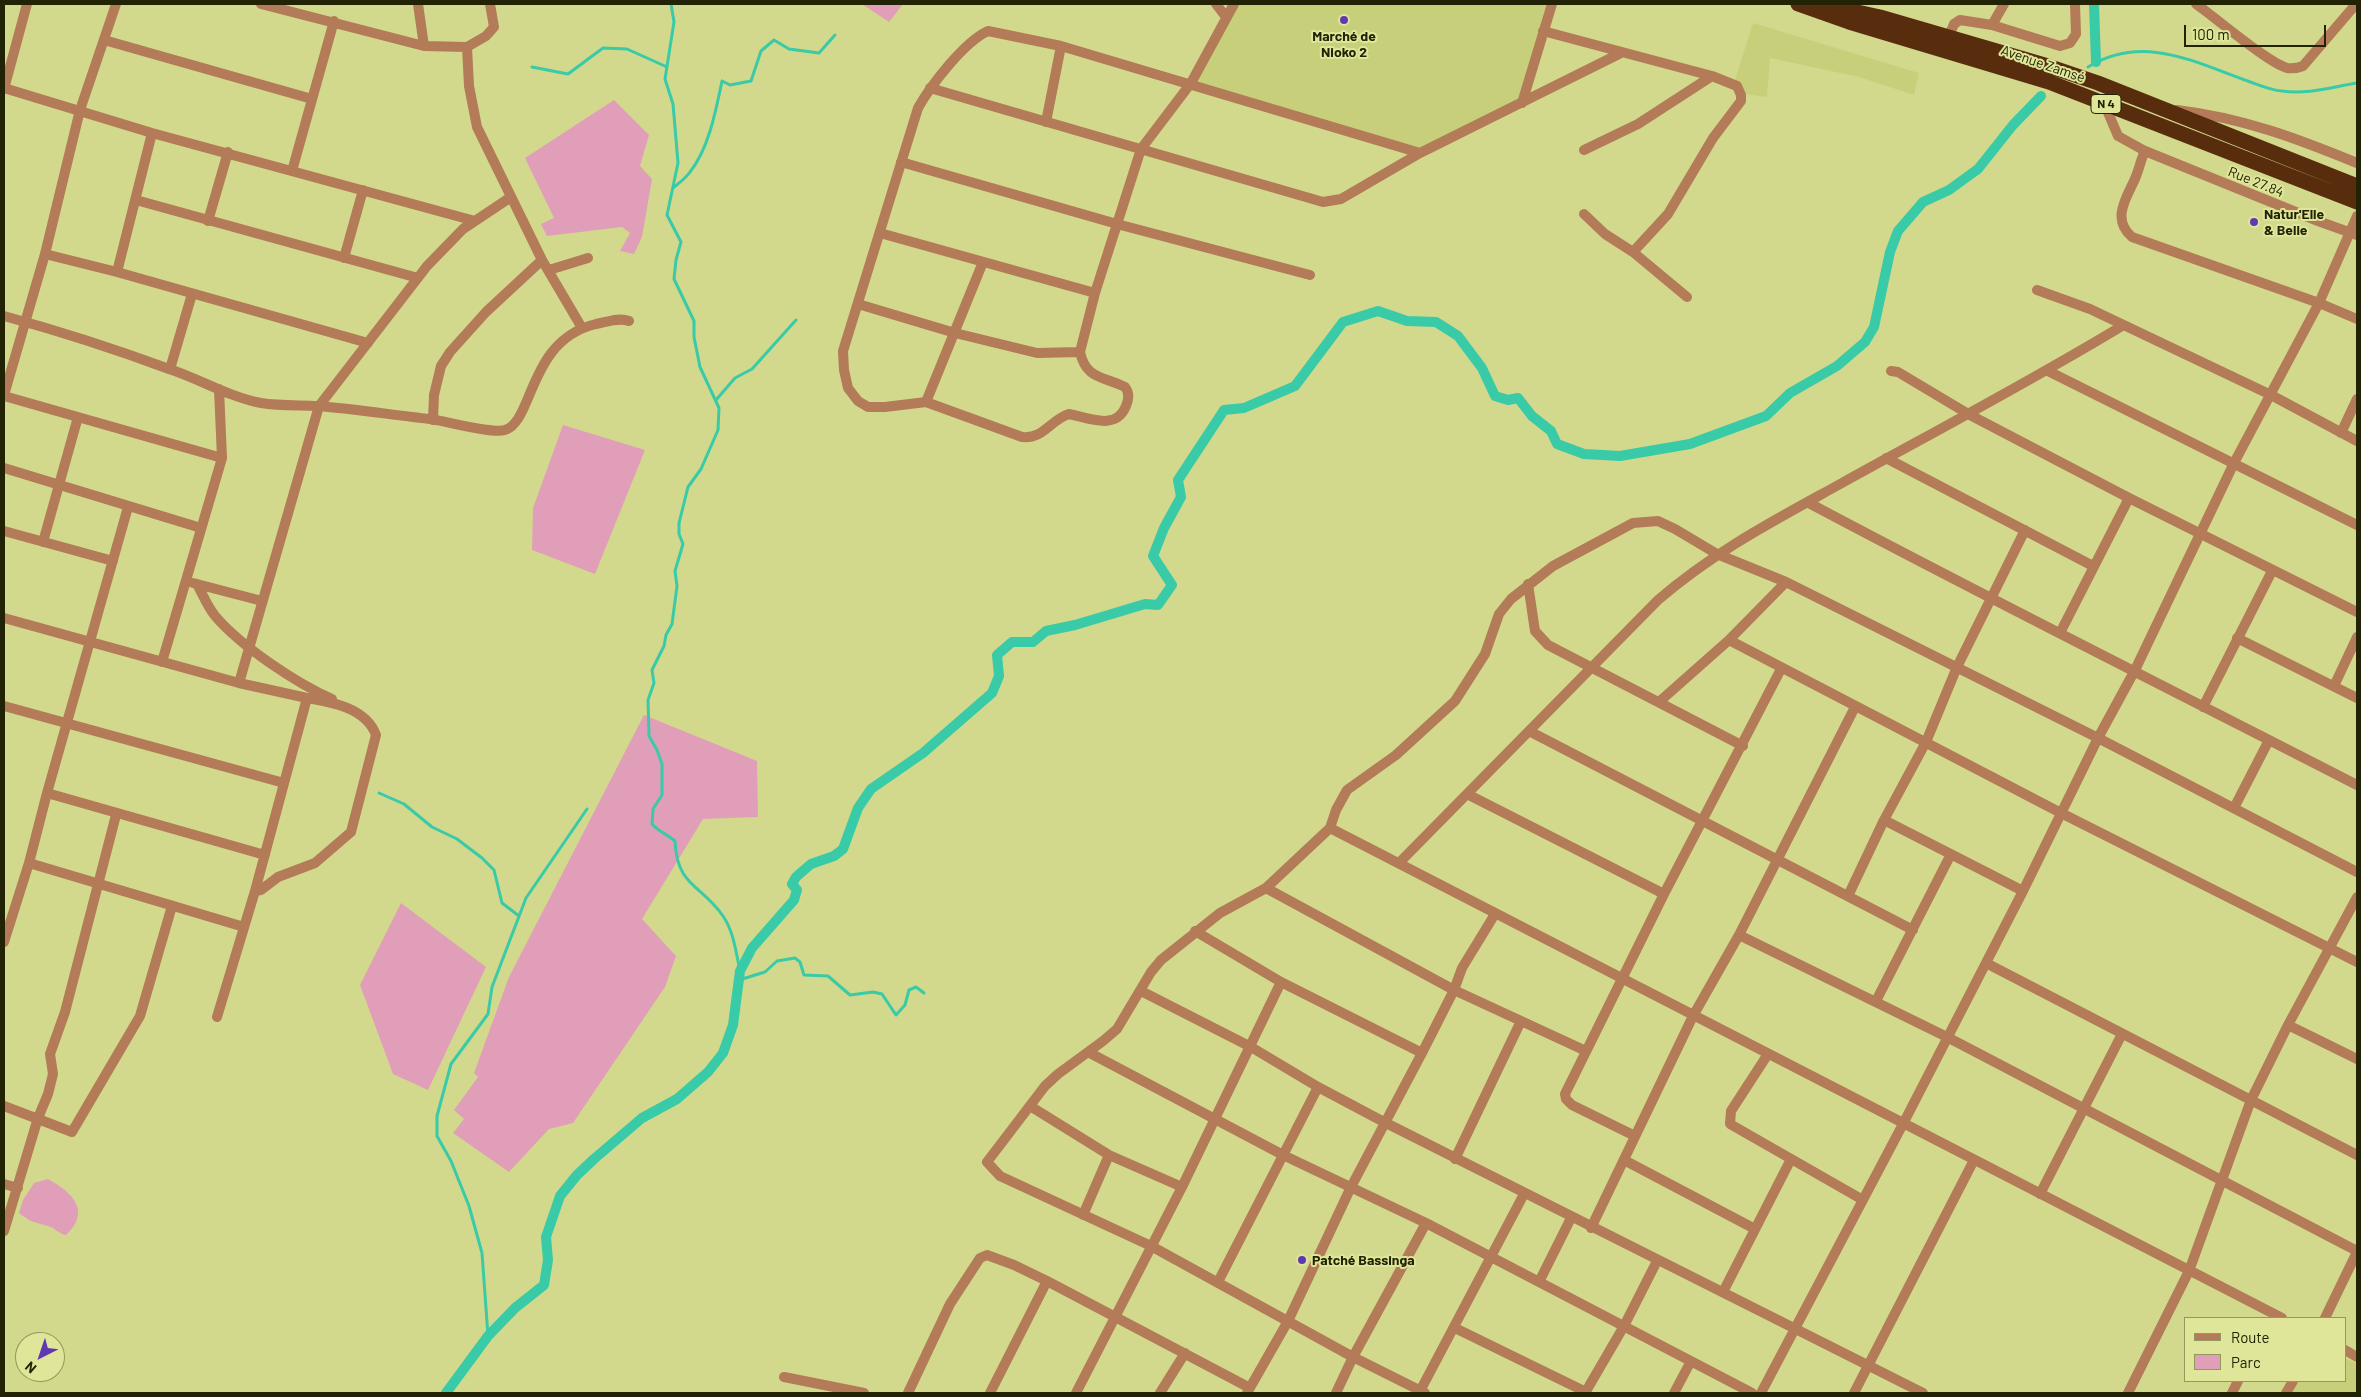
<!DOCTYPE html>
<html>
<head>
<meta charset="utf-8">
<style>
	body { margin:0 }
	#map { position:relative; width:2361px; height:1397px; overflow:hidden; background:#d2d98c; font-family:Barlow,sans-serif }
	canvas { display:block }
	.frame { position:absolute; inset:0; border:5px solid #212304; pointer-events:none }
	.legend { position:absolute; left:2184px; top:1317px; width:162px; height:65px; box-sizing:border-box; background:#dfe699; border:1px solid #93985d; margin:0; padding:6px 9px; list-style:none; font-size:15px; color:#212304 }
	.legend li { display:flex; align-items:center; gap:10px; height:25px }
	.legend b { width:25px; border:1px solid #93985d }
	.north { position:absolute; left:15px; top:1332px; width:50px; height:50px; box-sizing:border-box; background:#dfe699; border:1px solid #93985d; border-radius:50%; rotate:221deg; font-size:14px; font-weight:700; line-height:20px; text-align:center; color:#212304 }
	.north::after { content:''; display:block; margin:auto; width:18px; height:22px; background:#6039b1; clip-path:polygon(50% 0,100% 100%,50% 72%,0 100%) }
	.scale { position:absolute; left:2184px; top:25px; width:142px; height:22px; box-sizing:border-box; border:2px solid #212304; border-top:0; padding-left:6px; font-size:15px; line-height:18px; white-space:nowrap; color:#212304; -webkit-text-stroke:4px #dfe699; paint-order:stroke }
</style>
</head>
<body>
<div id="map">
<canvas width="2361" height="1397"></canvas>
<div class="frame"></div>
<ul class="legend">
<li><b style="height:6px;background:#b37b57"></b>Route</li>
<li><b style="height:14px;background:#e19eb9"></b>Parc</li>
</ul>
<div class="north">N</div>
<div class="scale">100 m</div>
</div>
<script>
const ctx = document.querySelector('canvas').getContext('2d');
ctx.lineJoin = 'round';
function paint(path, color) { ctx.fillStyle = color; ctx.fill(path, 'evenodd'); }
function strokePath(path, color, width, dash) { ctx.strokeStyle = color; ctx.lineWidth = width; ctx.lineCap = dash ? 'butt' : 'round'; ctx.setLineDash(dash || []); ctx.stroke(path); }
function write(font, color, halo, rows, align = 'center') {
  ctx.font = font + ' Barlow,sans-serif'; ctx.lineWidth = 4; ctx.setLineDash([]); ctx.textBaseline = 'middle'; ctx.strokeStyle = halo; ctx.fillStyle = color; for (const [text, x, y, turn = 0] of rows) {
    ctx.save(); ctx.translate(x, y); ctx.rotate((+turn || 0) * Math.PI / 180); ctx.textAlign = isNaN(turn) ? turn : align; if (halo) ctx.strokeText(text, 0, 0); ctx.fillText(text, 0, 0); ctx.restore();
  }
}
const built = new Path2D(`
	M1237,4H1554L1525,104L1431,154L1188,85Z
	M1753,23L1919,73L1914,95L1859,77L1770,58L1767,97L1745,94L1743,87L1735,80Z
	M2345,1358L2357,1364V1393H2284L2290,1381H2345Z`);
const green = new Path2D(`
	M862,4H903L889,22Z
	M614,100L649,135L640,166L652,179L642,237L634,254L620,251L630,233L622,227L547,236L541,224L554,218L525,158Z
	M563,425L645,450L595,574L532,550L533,508Z
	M644,715L757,761L758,817L703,819L642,919L676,956L665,987L573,1123L549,1129L509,1172L453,1133L464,1119L454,1110L478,1077L474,1073L509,977Z
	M401,903L486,967L428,1090L393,1074L360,985Z
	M48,1179C72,1192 92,1211 66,1235C59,1234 55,1228 48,1226C32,1221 34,1224 19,1213L23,1200L34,1183Z`);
const stream = new Path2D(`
	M671,4L674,22L665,79L673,104L678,163L667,215L681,242L676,260L674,279L694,321V337L700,367L719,408L718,430L701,469L688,487L679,523V534L683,544L675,571L677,586L672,624L666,635L664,646L652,670L654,683L648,700L649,736L657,750L662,764V795L653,809L652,824C659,832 667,834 675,841C677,887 701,884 723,916C734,932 736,953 740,971
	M532,67L568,74L603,48L627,49L667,67
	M2088,67C2142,34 2192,61 2245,80C2257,84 2269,90 2282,91C2307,95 2332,87 2357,83
	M673,188C679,183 686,178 690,172C709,148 716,110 722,81L730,85L751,81L761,51L774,40L789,49L819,53L835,35
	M716,400L735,378L752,369L796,320
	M379,793L404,804L432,827L457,839L482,858L494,870L502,903L519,916
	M739,980L765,972L777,961L795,958L800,962L804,975L828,976L850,995L873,992L882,994L896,1015L905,1005L909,990L916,987L924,993
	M488,1336L482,1253L469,1206L451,1161L437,1136V1116L451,1064L488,1014L492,987L526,898L587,809`);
const canal = new Path2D(`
	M2094,4L2096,62
	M446,1393L488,1336L515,1308L544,1285L548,1260L546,1237L560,1196L577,1175L594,1159L642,1118L677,1099L708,1072L723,1053L733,1025L740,971L752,948L794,900L797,890L792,884L796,877L811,864L834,856L843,849L858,808L871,789L923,753L992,693L999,676L997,655L1012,642H1033L1046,631L1075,625L1145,604L1158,605L1172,585L1153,556L1164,528L1181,497L1178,480L1224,410L1244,408L1295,386L1343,322L1378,311L1407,321L1436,322L1458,336L1482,368L1495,396L1508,400L1518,398L1532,416L1551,431L1557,444L1584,454L1620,456L1690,444L1766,416L1790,393L1837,366L1865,342L1874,327L1890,252L1898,231L1923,202L1949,190L1978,169L2013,125L2041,96`);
const street = new Path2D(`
	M261,4L424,46L467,47L486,36L494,27L490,4
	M418,4L424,46
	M1216,4L1226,17
	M2196,4C2216,18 2267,62 2287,68C2293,69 2298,68 2303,66L2356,4
	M1992,25L2004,4
	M1543,31L1712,76
	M1949,36L1954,24L1960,20L1992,25L2060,46L2070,43L2076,34L2075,4
	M104,40L312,99
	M467,47L469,86L477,127L542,260L582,328
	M4,88L152,133L475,221
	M930,88L1323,202L1341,199L1420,153L1621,53
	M4,89L27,4
	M1522,103L1552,4
	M2104,103L2118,136L2145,151C2140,161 2139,171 2134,181C2125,200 2112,220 2132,237L2319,303L2357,319
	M2177,110C2243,118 2296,138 2357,163
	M1046,122L1061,46
	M1584,150L1638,124L1712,76L1737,86L1741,95V101L1713,138L1668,214L1633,252L1605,234L1584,214
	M2145,151L2318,221L2357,235
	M901,162L1117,224L1310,275
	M292,171L334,21
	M136,200L418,278
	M208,221L228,152
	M880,233L1095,293
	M1633,252L1687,297
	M45,254L117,272L368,343
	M344,258L363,190
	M549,270L588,258
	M117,272L152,133
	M2037,290L2090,309L2271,395L2357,441
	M858,304L955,333L1037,353L1080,352C1086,379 1102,376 1125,387C1129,392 1129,399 1126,406C1116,431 1089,418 1069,414C1050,420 1044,439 1022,437L926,402L885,407H868L858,401L848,388L844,370L843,351L918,108C931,85 964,42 988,31L1061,46L1420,153
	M4,316C59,331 115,349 169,369C200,379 229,397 261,403C280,406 299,405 318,406C355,409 393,415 430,419C446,421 492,434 505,430C534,421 528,340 596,324C607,322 619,317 629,321
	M1080,352L1095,293L1141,149L1191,83L1234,4
	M170,369L192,294
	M1891,371L1898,372L1970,415L2129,498L2357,612
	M2048,371L2357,525
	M4,395L45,254L80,110L116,4
	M4,396L222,458
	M926,402L983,262
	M433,420L434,395L441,366L450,352L486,312L542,260
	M2341,433L2357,399
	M1886,458L2093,566
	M4,468L201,528
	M1807,502C1989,599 2174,691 2357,785
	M4,531L113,561
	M43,542L78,417
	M193,583L262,601
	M197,584C203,595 208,608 216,617C242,647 296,683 332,699
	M1528,584L1535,631L1548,645L1743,746
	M4,618L239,683L307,698L255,891L217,1017
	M2060,633L2129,498
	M2237,638L2357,698
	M1729,640L2061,813L2357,962
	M162,662L222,458L219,389
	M239,683L319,406L427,266L463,229L511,197
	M2334,686L2357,637
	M1659,702L1729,640L1786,582
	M4,706L284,783
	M2203,707L2272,571
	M1529,731L1913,930
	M47,793L265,855
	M1467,794L1664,894
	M2234,808L2269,740
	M1884,820L2023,891
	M1330,828L2282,1318
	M29,863L244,927
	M1399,863L1658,600C1716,550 1777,519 1842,483C1936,431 2031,381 2122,326
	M1266,888L1454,990L1586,1051
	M255,891L261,890L278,877L315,863L351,832L376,735C366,708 332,702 307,698
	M1848,896L1884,820L1926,742L1957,667L2025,530
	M1195,931L1281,982L1422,1053
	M1739,935L1947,1037L2357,1251
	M4,942L29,863L47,793L128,507
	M1986,963L2357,1155
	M1141,991L1251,1047L1318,1087L1384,1122L1923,1393
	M1876,1001L1951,854
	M2288,1025L2357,1059
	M1088,1052L1283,1155L1426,1223L1752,1393
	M1768,1054L1731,1111L1730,1124L1863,1200
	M4,1106L72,1132L140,1016L172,906
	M1030,1106L1109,1155L1182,1187
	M1635,1136L1572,1105L1566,1099L1565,1094L1664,894L1781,669
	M1455,1159L1521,1021
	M1624,1160L1755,1229
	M4,1184L18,1188
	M2040,1194L2122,1034
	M1083,1215L1109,1155
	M1591,1228L1693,1016L1739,935L1855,707
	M4,1231L38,1118L48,1094L53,1074L50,1054L65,1012L116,815
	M1218,1282L1318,1087
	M1539,1282L1571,1218
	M1723,1292L1791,1159
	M2325,1318L2357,1252
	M1455,1328L1586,1392
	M2345,1350L2357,1357
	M784,1377L864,1393
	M908,1393L950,1304L980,1258L987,1255L1014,1265L1047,1281L1250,1388
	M990,1393L1047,1281
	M1076,1393L1182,1187L1281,982
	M1160,1393L1185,1353
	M1247,1393L1288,1321L1351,1187L1422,1053L1454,990L1462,968L1495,914
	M1336,1393L1353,1357L1426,1223
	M1419,1393L1524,1194
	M1425,1393L1353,1357L1151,1246L1000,1176L987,1162L1045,1086L1058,1074L1103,1041L1117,1029L1151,972L1161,960L1220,913L1266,888L1330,828L1336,810L1347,790L1396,755L1455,701L1485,654L1499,614L1511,599L1553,566L1633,523L1658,521L1675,529L1717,554L1786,582L2098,738L2357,872
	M1585,1393L1624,1326L1657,1261
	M1674,1393L1691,1361
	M1761,1393L1903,1124L2023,891L2098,738L2135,670L2234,463L2319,303L2357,216
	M1854,1393L1974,1160
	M2128,1393L2189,1271L2251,1100L2288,1025L2357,897
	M2232,1393L2238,1381
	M2286,1393L2293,1381`);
const highway = new Path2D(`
	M1798,4L1849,22L2049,82L2357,202
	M1821,4L1880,17L2048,66L2098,83L2357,186`);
const markers = [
	[1344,20,5,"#6039b1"],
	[2254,222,5,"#6039b1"],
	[1302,1260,5,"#6039b1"]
];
const shields = [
	[2106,104,30]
];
const shieldNames = [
	["N 4",2106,104]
];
const poiNames = [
	["Marché de",1344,36,"center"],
	["Nioko 2",1344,52,"center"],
	["Natur'Elle",2264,214],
	["& Belle",2264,230],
	["Patché Bassinga",1312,1260]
];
const streetNames = [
	["Avenue Zamsé",2043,64,19],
	["Rue 27.84",2256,182,22]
];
paint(built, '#c8cf7a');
paint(green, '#e19eb9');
strokePath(stream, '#39caa8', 3);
strokePath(canal, '#39caa8', 10);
strokePath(street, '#b37b57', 10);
strokePath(highway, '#582d0d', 15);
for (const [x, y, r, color] of markers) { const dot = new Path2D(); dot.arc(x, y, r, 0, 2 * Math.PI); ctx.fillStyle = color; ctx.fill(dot); strokePath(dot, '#dfe699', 2); }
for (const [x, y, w] of shields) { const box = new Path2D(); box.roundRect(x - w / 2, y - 9.5, w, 19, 4); ctx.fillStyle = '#dfe699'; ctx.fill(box); strokePath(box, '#212304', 1); }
write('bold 12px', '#212304', null, shieldNames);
write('bold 14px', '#212304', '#dfe699', poiNames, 'left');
write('14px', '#212304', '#dfe699', streetNames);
</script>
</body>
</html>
